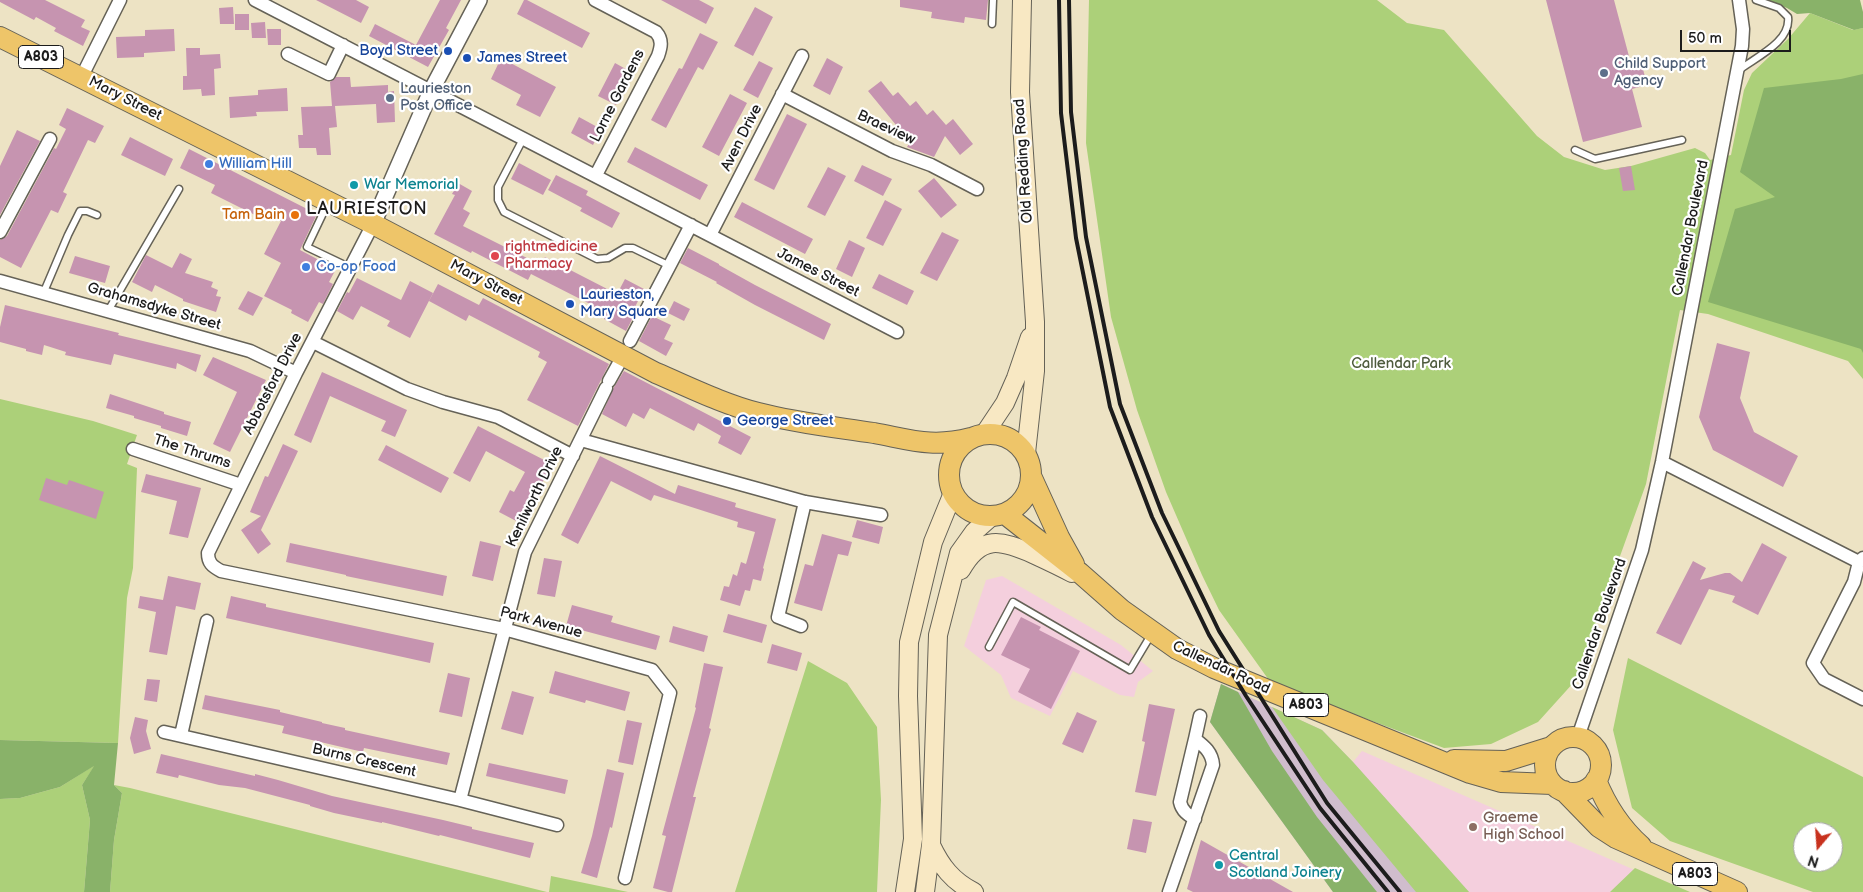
<!DOCTYPE html>
<html>
<head>
<meta charset="utf-8">
<style>
	body { margin:0 }
	#map { position:relative; width:1863px; height:892px; overflow:hidden; background:#ede3c4; font-family:"Balsamiq Sans",sans-serif }
	canvas { display:block }
	.north { position:absolute; left:1793px; top:822px; width:50px; height:50px; box-sizing:border-box; background:#fff; border:1px solid #a4a4a4; border-radius:50%; rotate:198deg; font-size:14px; font-weight:700; line-height:20px; text-align:center; color:#1c1c1c }
	.north::after { content:''; display:block; margin:auto; width:18px; height:22px; background:#c8321e; clip-path:polygon(50% 0,100% 100%,50% 72%,0 100%) }
	.scale { position:absolute; left:1680px; top:30px; width:111px; height:22px; box-sizing:border-box; border:2px solid #1c1c1c; border-top:0; padding-left:6px; font-size:15px; line-height:18px; white-space:nowrap; color:#1c1c1c; -webkit-text-stroke:4px #fff; paint-order:stroke }
</style>
</head>
<body>
<div id="map">
<canvas width="1863" height="892"></canvas>
<div class="north">N</div>
<div class="scale">50 m</div>
</div>
<script>
const ctx = document.querySelector('canvas').getContext('2d');
ctx.lineJoin = 'round';
function paint(path, color) { ctx.fillStyle = color; ctx.fill(path, 'evenodd'); }
function strokePath(path, color, width, dash) { ctx.strokeStyle = color; ctx.lineWidth = width; ctx.lineCap = dash ? 'butt' : 'round'; ctx.setLineDash(dash || []); ctx.stroke(path); }
function write(font, color, halo, rows, align = 'center') {
  ctx.font = font + ' "Balsamiq Sans",sans-serif'; ctx.lineWidth = 4.5; ctx.setLineDash([]); ctx.textBaseline = 'middle'; ctx.strokeStyle = halo; ctx.fillStyle = color; for (const [text, x, y, turn = 0] of rows) {
    ctx.save(); ctx.translate(x, y); ctx.rotate((+turn || 0) * Math.PI / 180); ctx.textAlign = isNaN(turn) ? turn : align; if (halo) ctx.strokeText(text, 0, 0); ctx.fillText(text, 0, 0); ctx.restore();
  }
}
const built = new Path2D(`
	M1002,576L1121,645L1153,671L1138,682L1134,697L1120,695L1073,671L1050,716L1011,698L1001,675L964,646L986,580Z
	M1362,751L1685,892H1469L1353,762Z`);
const industrial = new Path2D(`
	M1221,684L1322,730L1353,762L1469,892H1333L1210,722Z`);
const green = new Path2D(`
	M1089,0H1377L1407,23L1444,30L1537,136L1564,157L1605,170L1631,166L1695,148L1705,153L1710,160L1731,155L1744,90L1752,73L1788,39L1810,13L1853,30L1863,28V379L1848,361L1708,314L1680,310L1646,484L1575,681L1538,722L1491,744L1444,748L1271,683L1219,610L1202,575L1166,492L1137,410L1111,317L1086,143Z
	M0,399L93,421L137,435L127,464L137,468L133,568L127,598L118,743L0,740Z
	M1628,658L1863,777V892H1813L1670,841L1632,808L1613,730ZM1803,832H1833V862H1803Z
	M808,661L847,683L877,727L881,800L877,892H735Z
	M1272,707L1322,730L1353,762L1469,892H1416L1323,780Z
	M95,765L82,785L90,820L84,892H0V799L20,798L60,787Z
	M114,785L130,788L547,892H110L114,840L122,793Z
	M1635,868L1690,892H1610Z
	M551,876L628,892H549Z`);
const forest = new Path2D(`
	M1767,0H1860L1863,12V28L1854,30L1810,13L1797,14L1787,8Z
	M1863,74V353L1861,349L1708,302L1735,209L1775,197L1740,172L1764,88L1841,79Z
	M1221,684L1238,692L1272,751L1317,817L1377,892H1333L1210,722Z
	M0,740L118,743L114,785L122,793L114,840L110,892H84L90,820L82,785L94,766L60,787L20,798L0,799Z`);
const building = new Path2D(`
	M0,0H45L85,20L81,27L90,31L83,46L54,31L56,28L36,17L34,20L0,2Z
	M316,0H356L369,7L361,23Z
	M440,0H461L446,28L449,30L428,67L369,36L375,24L416,45Z
	M524,0H527L590,33L582,48L517,14Z
	M661,0H699L714,8L706,24Z
	M900,0H988L986,20L965,17L964,23L931,18L932,12L900,7Z
	M1546,0H1614L1630,60L1640,57L1647,85L1632,89L1642,127L1583,142Z
	M233,7L234,24H220L219,8Z
	M755,7L773,17L753,56L734,46Z
	M235,14H249V30H235Z
	M265,22L266,38H252L251,23Z
	M174,29L175,51L144,53V57L117,58L116,37L145,36V30Z
	M267,29H281V45H268Z
	M700,33L718,42L703,70L698,67L666,128L651,120L679,68L682,69Z
	M186,48H200V55L220,54L221,68L214,69L215,95L202,96L201,89L183,90V76H187Z
	M501,58L556,87L540,117L516,105L521,95L491,79Z
	M827,58L843,67L830,95L813,86Z
	M759,61L773,68L758,98L743,90Z
	M615,63L633,73L616,105L598,96Z
	M336,77H350L351,87L388,85V92L394,91L395,122L377,123L376,104L335,106L337,127L329,128L331,155H317L316,148H299L298,135H303L301,107L332,106L330,82Z
	M881,81L893,96L898,92L910,106L916,101L927,115L933,110L946,125L953,119L973,144L960,155L945,136L934,157L907,147L910,142L868,91Z
	M287,88L288,111L256,112L257,116L230,118L229,97L258,95V90Z
	M730,94L747,103L719,156L702,147Z
	M67,108L104,126L95,143L88,140L63,192L67,194L58,213L51,210L21,268L0,257V240L7,236L54,148L56,149L66,129L59,125Z
	M787,114L807,124L774,190L754,180Z
	M579,117L601,129L593,145L571,133Z
	M17,130L40,141L0,215V166Z
	M130,137L173,159L165,176L121,155Z
	M635,147L708,185L700,200L627,162Z
	M189,149L317,214L300,250L336,269L329,282L333,284L323,304L319,302L308,322L291,313L292,310L264,296L281,263L264,254L281,221L258,209L255,215L211,193L215,185L180,168Z
	M519,163L551,180L543,195L511,179Z
	M862,165L892,179L883,196L854,181Z
	M1631,166L1635,190L1623,191L1619,168Z
	M828,167L846,176L825,216L807,207Z
	M556,175L588,191L586,195L620,213L612,228L580,211L582,208L548,190Z
	M934,178L957,205L941,218L918,191Z
	M458,183L472,191L463,209L470,213L463,226L541,265L545,257L617,294L625,279L644,289L635,307L638,308L626,331L604,319L605,316L592,309L594,306L531,274L528,280L472,251L471,253L434,234L455,195L452,194Z
	M885,200L902,209L883,246L866,238Z
	M742,202L813,239L805,254L734,217Z
	M942,232L959,240L937,281L920,273Z
	M849,240L865,248L852,277L836,269Z
	M688,248L719,264V265L755,285L831,324L824,340L755,305L716,283L717,282L680,263Z
	M180,253L192,259L185,273L213,282L211,287L218,290L216,296L221,297L216,312L183,301V299L155,285L152,292L132,282L146,255L172,268Z
	M75,256L110,266L105,283L69,273Z
	M879,274L914,291L907,305L872,288Z
	M357,278L401,300L410,281L433,293L410,338L387,326L390,321L361,306L353,320L337,311L347,292L349,293Z
	M438,284L479,305L483,298L609,364L578,426L527,400L547,362L538,357L540,352L469,315L466,321L429,301Z
	M248,291L263,298L253,316L238,309Z
	M674,301L690,309L684,321L668,313Z
	M5,305L119,333L118,335L201,355L196,372L177,363L176,369L114,354L111,365L65,355L66,352L44,345L42,355L26,351V349L0,342V327Z
	M652,316L671,325L664,339L673,343L666,356L639,341Z
	M1717,343L1750,352L1740,398L1754,432L1798,456L1783,487L1713,450L1699,417Z
	M213,357L266,380L230,452L213,444L237,392L203,375Z
	M624,371L751,437L741,455L718,443L721,436L698,423L694,431L650,408L644,419L633,413L626,427L602,414L614,387Z
	M322,372L407,410L395,437L381,431L386,421L330,396L311,443L294,435Z
	M110,394L164,412V414L191,422L187,436L161,428V426L134,418V416L106,408Z
	M478,426L552,464L533,501L530,500L518,522L499,512L510,490L514,492L525,472L486,451L470,482L453,473Z
	M283,444L298,451L261,530L271,544L258,554L241,530L261,516L250,512L265,476L268,477Z
	M386,445L449,478L441,493L378,460Z
	M600,456L675,494L678,485L736,503L735,507L776,519L763,568L764,569L761,581L753,579L750,591L745,590L740,606L720,600L724,586L729,587L733,574L737,576L741,562L746,564L755,532L737,527L738,522L654,495L651,501L611,481L578,544L561,535Z
	M146,474L201,488L188,538L169,534L177,501L141,492Z
	M46,478L67,485L69,480L104,492L96,519L39,500Z
	M857,520L883,527L879,544L852,537Z
	M822,534L852,542L848,556L838,554L822,611L794,603L805,564L813,566Z
	M480,541L501,546L493,581L472,576Z
	M290,543L447,576L443,596L346,576V575L286,562Z
	M1762,543L1787,557L1758,615L1732,602L1735,596L1709,589L1681,645L1656,633L1693,561L1706,568L1700,580L1725,573H1730L1742,582Z
	M544,558L562,561L555,597L537,594Z
	M168,576L201,583L195,610L176,606L167,655L149,652L156,612L138,608L140,596L163,600Z
	M231,596L266,604V607L434,643L430,663L226,618Z
	M572,605L613,616L611,622L660,636L656,650L566,626Z
	M728,614L767,625L762,643L723,632Z
	M1021,617L1041,627L1039,630L1080,651L1051,709L1018,692L1030,669L1001,655Z
	M673,626L708,636L704,652L669,642Z
	M772,644L802,653L797,671L767,663Z
	M704,663L723,667L709,728L711,729L693,797H696L672,892H668L653,888L666,836L662,835L696,708L695,707Z
	M555,671L630,692L625,711L586,700L585,703L549,693Z
	M448,673L470,678L462,717L439,712Z
	M147,679L160,680L157,702L144,700Z
	M512,691L534,697L523,735L501,729Z
	M205,695L280,710V712L322,722V723L345,728V730L450,753L447,765L364,748L363,752L282,733L284,726L202,709Z
	M1149,704L1175,709L1156,796L1135,792L1145,742L1142,741Z
	M1077,712L1097,721L1083,753L1062,744Z
	M135,717L148,720L146,731L151,749L134,754L130,738Z
	M627,720L642,723L633,765L618,762Z
	M161,754L255,776V774L278,780L332,796L443,820L472,827V829L534,843L530,858L440,835L439,836L382,822V823L334,813L310,806V805L245,788L219,785L179,775L178,778L156,773Z
	M489,763L568,780L565,794L486,776Z
	M607,769L624,773L612,828L610,827L597,878L581,873L592,836Z
	M1133,819L1152,822L1146,853L1127,849Z
	M1201,840L1293,892H1193L1187,889Z`);
const service = new Path2D(`
	M992,24L993,0
	M1739,70C1756,57 1791,42 1788,17L1779,8L1756,0
	M523,139L498,187V200L504,212L597,259L608,258L625,248H633L670,266
	M1575,150L1595,159L1682,140
	M327,205L307,247L351,268
	M43,294L68,235L80,211H87L97,215
	M108,311L179,189
	M989,647L1013,602L1130,670L1151,635`);
const minor = new Path2D(`
	M255,0L897,332
	M595,0L656,32C663,40 661,47 658,56L596,175
	M288,54L329,74L343,45
	M86,68L120,0
	M782,94L892,151L931,165L977,189
	M373,224L296,373L208,553C208,563 212,566 221,571L504,629L652,670L670,693L625,878
	M0,232L50,139
	M710,235L802,56
	M0,281L250,351L296,373
	M630,341L691,225
	M313,342L407,389L443,402L498,417L573,456
	M609,381L623,356
	M581,440L805,502L881,515
	M133,449L241,485
	M1662,462L1859,562
	M1863,558L1859,562L1854,582L1813,663L1824,679L1863,699
	M801,626L778,617L805,502
	M164,732L460,800L557,825
	M181,735L207,621
	M1578,737L1642,550L1662,462L1742,46L1743,29L1739,0
	M460,800L525,552L606,388
	M1195,819C1188,815 1182,811 1180,802L1195,739
	M1169,892L1213,765C1212,752 1204,746 1195,739L1200,716`);
const tertiary = new Path2D(`
	M373,224L431,91L479,0`);
const secondary = new Path2D(`
	M1022,0L1020,92L1035,322V371L1026,453
	M985,433L1005,403L1016,378L1030,337
	M961,570C981,534 1001,540 1033,554C1046,560 1059,566 1072,573
	M931,845C941,866 952,881 974,892
	M905,892L913,839L908,696L909,642L933,542L953,493
	M925,892L931,845L938,635L959,553L974,532L992,516`);
const primary = new Path2D(`
	M0,37L373,224L656,373C689,387 723,404 758,413C796,423 835,427 874,433C912,440 932,448 971,438
	M949 475a41 41 0 1 1 82 0a41 41 0 1 1-82 0Z
	M1032,478L1059,537L1074,564
	M1005,514L1080,573L1122,610L1177,649L1214,668L1470,773L1501,782L1552,784
	M1545 765a28 28 0 1 1 56 0a28 28 0 1 1-56 0Z
	M1454,760L1506,761L1551,747
	M1596,780C1606,805 1621,828 1641,846
	M1564,791L1599,827L1616,838L1737,892`);
const rail = new Path2D(`
	M1059,0L1061,113L1076,238L1110,407L1152,517L1209,635L1246,696L1320,808L1388,892
	M1069,0L1071,112L1086,237L1120,404L1162,513L1219,631L1327,803L1400,892`);
const markers = [
	[448,51,5,"#1a4fb4"],
	[467,58,5,"#1a4fb4"],
	[1604,73,5,"#5c6f8a"],
	[390,98,5,"#5c6f8a"],
	[209,164,5,"#3f7fe0"],
	[354,185,5,"#0f9aa8"],
	[295,215,5,"#e8710a"],
	[495,256,5,"#e0444e"],
	[306,267,5,"#3f7fe0"],
	[570,304,5,"#1a4fb4"],
	[727,421,5,"#1a4fb4"],
	[1473,827,5,"#8d6e63"],
	[1219,865,5,"#0f9aa8"]
];
const shields = [
	[41,57,45],
	[1306,705,45],
	[1695,874,45]
];
const shieldNames = [
	["A803",41,57],
	["A803",1306,705],
	["A803",1695,874]
];
const transitNames = [
	["Boyd Street",438,51,"right"],
	["James Street",477,58],
	["Laurieston,",580,295],
	["Mary Square",580,312],
	["George Street",737,421]
];
const serviceNames = [
	["Child Support",1614,64],
	["Agency",1614,81],
	["Laurieston",400,89],
	["Post Office",400,106]
];
const streetNames = [
	["Lorne Gardens",618,96,-63],
	["Mary Street",125,99,27],
	["Braeview",886,128,25],
	["Aven Drive",742,138,-63],
	["Old Redding Road",1024,161,-94],
	["Callendar Boulevard",1691,228,-79],
	["James Street",818,273,27],
	["Mary Street",486,283,28],
	["Grahamsdyke Street",154,307,16],
	["Abbotsford Drive",273,384,-63],
	["The Thrums",192,452,18],
	["Kenilworth Drive",535,497,-64],
	["Park Avenue",541,623,15],
	["Callendar Boulevard",1600,624,-71],
	["Callendar Road",1221,668,25],
	["Burns Crescent",364,761,13]
];
const shopNames = [
	["William Hill",219,164],
	["Co-op Food",316,267]
];
const cultureNames = [
	["War Memorial",364,185],
	["Central",1229,856],
	["Scotland Joinery",1229,873]
];
const foodNames = [
	["Tam Bain",285,215]
];
const healthNames = [
	["rightmedicine",505,247],
	["Pharmacy",505,264]
];
const parkNames = [
	["Callendar Park",1401,364]
];
const educationNames = [
	["Graeme",1483,818],
	["High School",1483,835]
];
const quarterNames = [
	["LAURIESTON",367,209]
];
paint(built, '#f4cfdd');
paint(industrial, '#d0bdcd');
paint(green, '#acd079');
paint(forest, '#89b269');
paint(building, '#c694b0');
strokePath(service, '#656257', 9);
strokePath(minor, '#656257', 15);
strokePath(tertiary, '#656257', 18);
strokePath(secondary, '#656257', 20);
strokePath(primary, '#656257', 22);
strokePath(service, '#fff', 6);
strokePath(minor, '#fff', 12);
strokePath(tertiary, '#fff', 15);
strokePath(secondary, '#f8e8c3', 18);
strokePath(primary, '#eec569', 20);
strokePath(rail, '#1c1c1c', 4);
for (const [x, y, r, color] of markers) { const dot = new Path2D(); dot.arc(x, y, r, 0, 2 * Math.PI); ctx.fillStyle = color; ctx.fill(dot); strokePath(dot, '#fff', 2); }
for (const [x, y, w] of shields) { const box = new Path2D(); box.roundRect(x - w / 2, y - 11.5, w, 23, 4); ctx.fillStyle = '#fff'; ctx.fill(box); strokePath(box, '#1c1c1c', 1); }
write('bold 14px', '#1c1c1c', null, shieldNames);
write('15px', '#164399', '#fff', transitNames, 'left');
write('15px', '#4e5e75', '#fff', serviceNames, 'left');
write('15px', '#1c1c1c', '#fff', streetNames);
write('15px', '#366cbe', '#fff', shopNames, 'left');
write('15px', '#0d838f', '#fff', cultureNames, 'left');
write('15px', '#c56008', '#fff', foodNames, 'right');
write('15px', '#be3a42', '#fff', healthNames, 'left');
write('15px', '#4e5b3d', '#fff', parkNames);
write('15px', '#785e54', '#fff', educationNames, 'left');
ctx.letterSpacing = '1px';
write('18px', '#1c1c1c', '#fff', quarterNames);
ctx.letterSpacing = '0px';
</script>
</body>
</html>
